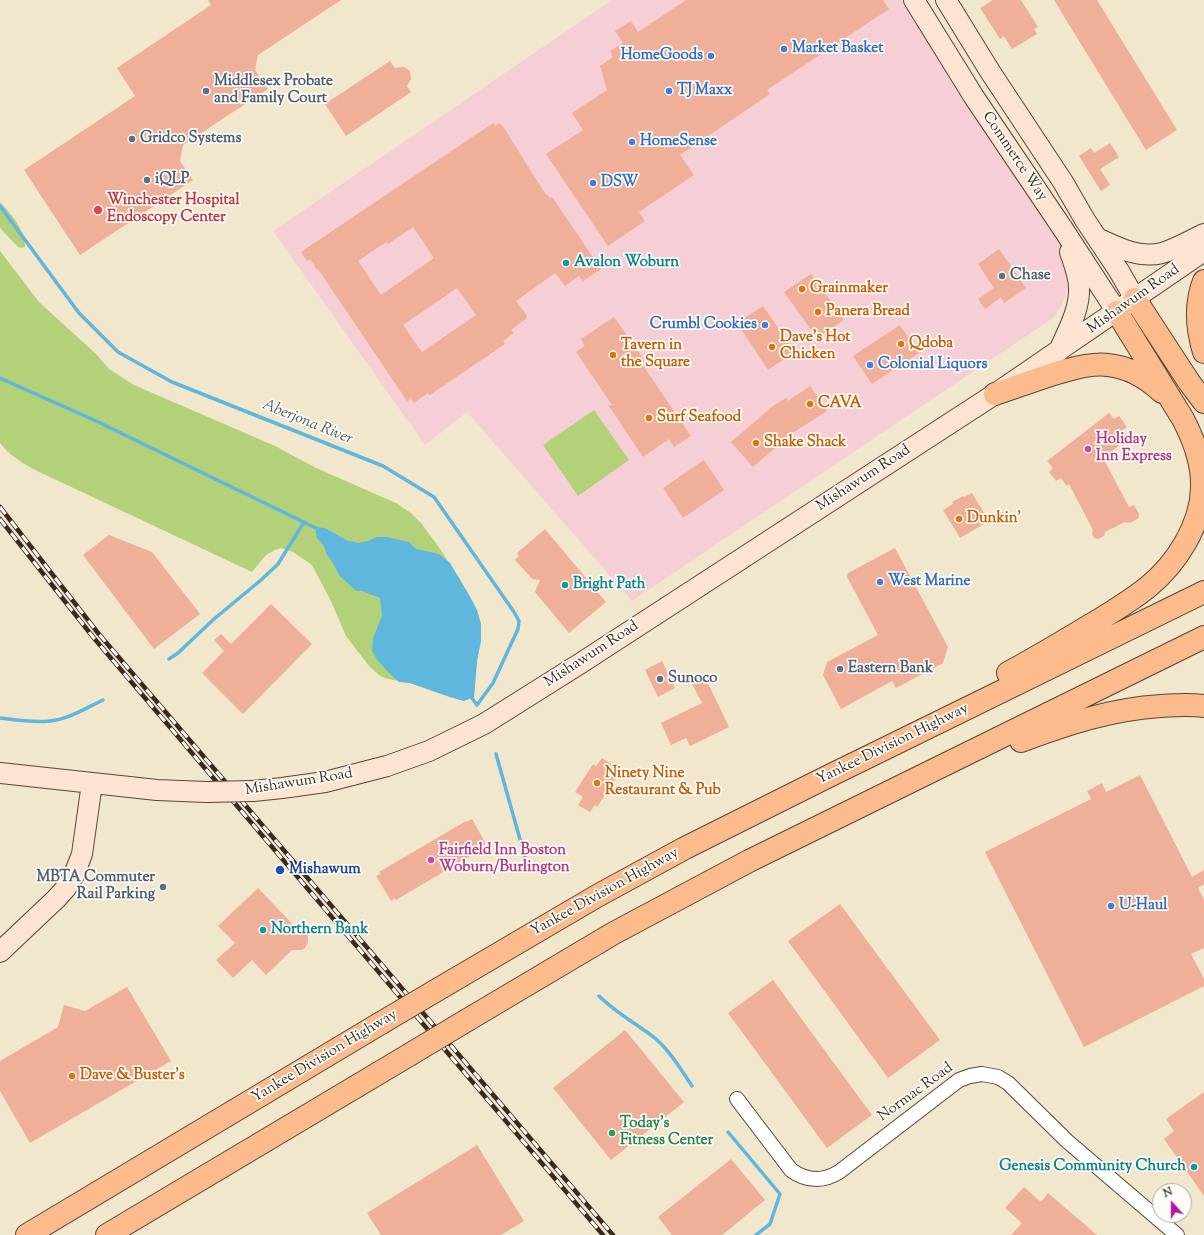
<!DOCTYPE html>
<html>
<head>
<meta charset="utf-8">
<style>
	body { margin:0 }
	#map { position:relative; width:1204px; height:1235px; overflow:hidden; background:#f1e7cd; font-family:"Sorts Mill Goudy",serif }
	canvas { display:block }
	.north { position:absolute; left:1152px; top:1183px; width:40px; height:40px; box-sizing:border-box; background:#fdfcf7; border:1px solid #afa8a0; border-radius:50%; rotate:339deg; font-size:11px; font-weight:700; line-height:16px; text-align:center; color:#3b2a1e }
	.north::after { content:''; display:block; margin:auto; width:14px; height:18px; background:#b5179e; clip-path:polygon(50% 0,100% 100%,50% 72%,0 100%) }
</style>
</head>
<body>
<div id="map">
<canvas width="1204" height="1235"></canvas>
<div class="north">N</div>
</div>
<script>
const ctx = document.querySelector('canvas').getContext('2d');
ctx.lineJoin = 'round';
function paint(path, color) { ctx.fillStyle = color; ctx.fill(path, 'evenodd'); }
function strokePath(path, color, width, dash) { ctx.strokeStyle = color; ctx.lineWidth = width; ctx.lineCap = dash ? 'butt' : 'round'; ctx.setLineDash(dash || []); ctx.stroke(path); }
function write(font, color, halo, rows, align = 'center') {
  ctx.font = font + ' "Sorts Mill Goudy",serif'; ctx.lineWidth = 3.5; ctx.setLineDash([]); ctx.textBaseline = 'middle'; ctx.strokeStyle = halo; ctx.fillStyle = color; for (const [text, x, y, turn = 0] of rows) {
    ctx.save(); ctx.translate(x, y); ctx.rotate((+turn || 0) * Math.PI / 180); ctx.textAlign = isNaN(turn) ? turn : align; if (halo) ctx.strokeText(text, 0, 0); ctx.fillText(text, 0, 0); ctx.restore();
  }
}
const built = new Path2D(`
	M612,0H908L1063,246L1069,274L1068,290L1062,305L1053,318L632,601L467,412L425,445L273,231Z`);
const green = new Path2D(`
	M0,202C11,214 25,229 25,247L21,248L18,247L0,228Z
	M0,251L39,302L96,354L109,369L134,385L275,446L316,468L396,503L411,513L421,523L438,546L461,581L477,610L481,624V634L477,661L474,697L464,701L450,697L410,683L388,679L380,676L369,666L346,636L330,599L312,565L293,552L281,548L275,550L266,555L252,572L50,477C31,468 13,460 0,443Z
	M594,410L629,460L578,496L543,445Z`);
const water = new Path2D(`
	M315,527L325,528L346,540L358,543L368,541L377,537H387L409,542L416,549L439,554L450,563L469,595L477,610L481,624V641L477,661L474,697L464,701L450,697L410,683L399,682L389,673L378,661L372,651L373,638L382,616L380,598L362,591H356L339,575L333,563L327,555L324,546L317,538Z`);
const stream = new Path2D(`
	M0,206L79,313L118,352L172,382L383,466L434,497L514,612L519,621L518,629L493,683L477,705L469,694
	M0,378L94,420L318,529
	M169,659L178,653L214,619L261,580L278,564L304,522
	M0,718C16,720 34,723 50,721C69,719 86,708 103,700
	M496,754L525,857
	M599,996C616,1013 637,1024 656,1039C671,1052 681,1070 692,1086
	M728,1132L780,1194L770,1224L756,1235`);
const building = new Path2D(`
	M208,0H341L258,55L255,70L268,89L183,145L180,161L193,180L80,255L24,170L135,96L117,68L211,5Z
	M686,0H883L889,9L767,90L770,94L680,155L694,175L639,212L645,221L608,246L546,154L583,130L572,113L607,90L600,66L613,57L610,51L623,43L615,31L631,21L638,32Z
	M993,0H1021L1038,27L1034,29L1037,34L1012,49L1004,36L1000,39L980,8Z
	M1054,0H1097L1177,130L1146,150Z
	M390,61L395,68L404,67L410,71L411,79L407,86L411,92L346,136L325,104Z
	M493,123L495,126L499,123L504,128L546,195L547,194L550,198L552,197L601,269L583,281L579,276L565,286L555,273L516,301L527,316L526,317L527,318L511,330L514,333L503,341L505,344L430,395L428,393L414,403L411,399L407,401L318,269L317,270L310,259L307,261L301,252ZM413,227L434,258L381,295L358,261L386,242L388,244ZM457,288L476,315L422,352L403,325Z
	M1110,143L1119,157L1100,169L1110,185L1101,191L1079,156L1091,148L1094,153Z
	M999,249L1026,288L1004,303L1001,297L985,309L978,299L994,288L978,264Z
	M811,274L844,320L817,338L784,292Z
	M763,306L795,352L768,370L737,323Z
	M614,317L645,361L642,364L691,436L674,447L669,439L643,457L609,406L612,405L576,352L585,346L581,339Z
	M900,325L919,353L872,384L853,356Z
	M810,386L827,411L791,434L753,467L731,442L773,406L786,398L788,401Z
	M1109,413L1114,419L1119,416L1127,427L1123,430L1129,438L1103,458L1129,507L1134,505L1139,514V518L1130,523L1125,522L1105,532L1104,536L1098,539L1094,538L1092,534L1093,530L1069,484L1067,486L1061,478L1056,481L1049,472L1053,468L1047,461Z
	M704,460L724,490L683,518L663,488Z
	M972,493L989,521L960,538L943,510L953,504L952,502L963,496L964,497Z
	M545,529L606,602L569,633L535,592L540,580L532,579L515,560L519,556L517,553Z
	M109,535L152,552L200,614L154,649L83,555Z
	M895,548L948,647L943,663L896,688L892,681L841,709L823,675L827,662L878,635L847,577L848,573Z
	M271,604L312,644L243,714L202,673L224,651L214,640L221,634L231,644Z
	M662,661L675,688L658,697L645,670Z
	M704,675L729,727L690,746L686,738L671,745L661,723L702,703L691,682Z
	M602,758L615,766L613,770L619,774L597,807L595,805L590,812L578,805L583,797L575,792L593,764L596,766Z
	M1140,775L1192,877L1204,870V884L1198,888L1204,900V948L1191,954L1204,979V986L1084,1047L985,852L1091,799L1087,791L1102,783L1106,792Z
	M472,819L486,844L481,847L482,849L396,900L395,898L391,901L376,876L381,874L379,872L466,821L467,822Z
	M258,888L297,929L306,932L308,936V942L305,948L302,950H292L266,975L252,960L233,978L216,960L235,943L218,926Z
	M840,904L940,1040L888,1078L788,941Z
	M773,980L872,1115L827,1148L728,1013Z
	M127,987L171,1061L30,1143L0,1091V1061L58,1027L64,1005L85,1011Z
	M625,1030L684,1102L611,1160L553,1088Z
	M1204,1092V1196L1164,1139L1174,1131L1166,1119Z
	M477,1145L524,1221L501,1235H381L367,1213Z
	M731,1159L765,1200L722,1235H672L658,1217Z
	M1024,1187L1041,1202L1048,1193L1097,1235H1011L1022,1223L1005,1208Z`);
const street = new Path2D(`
	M737,1099L791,1170C806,1181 823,1182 839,1172L959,1080L970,1076L982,1074L998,1077L1008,1083L1067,1141L1177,1235`);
const secondary = new Path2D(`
	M914,0L974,97L1063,229L1117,312
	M946,0L991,73L1063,182L1085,220L1119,271L1135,299
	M1097,238C1117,247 1139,259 1162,253C1176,249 1191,240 1204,234
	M1059,351C1067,332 1080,310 1079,288C1079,276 1074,264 1070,252
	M0,773L157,790L206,792
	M253,791L282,788L325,782L387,766L429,751L484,724L581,663L995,394L1204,251
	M0,952L56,899L66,888L74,875L82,854L92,783`);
const highway = new Path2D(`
	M1204,281C1195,304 1197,329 1204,352
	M1135,299L1189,382L1204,402
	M995,394C1024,385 1079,361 1108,365C1128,367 1147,378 1162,392
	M1008,673C1034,659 1059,644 1084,629C1106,616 1128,603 1148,587C1176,564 1201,526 1202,488C1203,464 1194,440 1183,419L1117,312
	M1021,741C1067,724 1111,709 1161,706C1175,705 1190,704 1204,706
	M442,987L597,896L685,848L825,778L1204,592
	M469,1019L614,933L749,861L1204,637
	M27,1235L381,1023
	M107,1235L409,1055`);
const rail = new Path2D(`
	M0,507L98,633L613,1235
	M0,519L93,637L603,1235`);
const secondaryBridge = new Path2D(`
	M206,792L253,791`);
const highwayBridge = new Path2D(`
	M381,1023L442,987
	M409,1055L469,1019`);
const markers = [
	[784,49,4,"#3f7fe0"],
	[711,56,4,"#3f7fe0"],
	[206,91,4,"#5c6f8a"],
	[669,91,4,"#3f7fe0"],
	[132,139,4,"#5c6f8a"],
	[632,142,4,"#3f7fe0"],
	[147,180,4,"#5c6f8a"],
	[593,183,4,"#3f7fe0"],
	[98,210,5,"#e0444e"],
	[566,263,4,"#0f9aa8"],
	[1002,276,4,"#5c6f8a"],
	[802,289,4,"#e8710a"],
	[818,312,4,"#e8710a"],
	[765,325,4,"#3f7fe0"],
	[901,344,4,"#e8710a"],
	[772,347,4,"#e8710a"],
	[613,355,4,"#e8710a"],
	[870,365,4,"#3f7fe0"],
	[810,404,4,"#e8710a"],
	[649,418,4,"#e8710a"],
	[756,443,4,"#e8710a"],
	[1088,449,4,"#d1479c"],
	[959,519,4,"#e8710a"],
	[880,582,4,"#3f7fe0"],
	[565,585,4,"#0f9aa8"],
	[840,669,4,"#5c6f8a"],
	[660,679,4,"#5c6f8a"],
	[597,783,4,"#e8710a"],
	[431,860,4,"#d1479c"],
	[280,870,5,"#1a4fb4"],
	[163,887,4,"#5c6f8a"],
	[1111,906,4,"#3f7fe0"],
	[263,930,4,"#0f9aa8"],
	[72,1076,4,"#e8710a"],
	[612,1133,4,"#2e9e5b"],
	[1194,1167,4,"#0f9aa8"]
];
const shopNames = [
	["Market Basket",792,49],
	["HomeGoods",703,56,"right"],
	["TJ Maxx",677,91],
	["HomeSense",640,142],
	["DSW",601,183],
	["Crumbl Cookies",757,325,"right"],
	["Colonial Liquors",878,365],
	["West Marine",888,582],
	["U-Haul",1119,906]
];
const serviceNames = [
	["Middlesex Probate",214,82],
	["and Family Court",214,99],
	["Gridco Systems",140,139],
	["iQLP",155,180],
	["Chase",1010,276],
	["Eastern Bank",848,669],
	["Sunoco",668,679],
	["MBTA Commuter",155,878,"right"],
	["Rail Parking",155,895,"right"]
];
const streetNames = [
	["Commerce Way",1014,157,56],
	["Mishawum Road",1134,300,-35],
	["Mishawum Road",864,479,-33],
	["Mishawum Road",592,655,-33],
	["Yankee Division Highway",893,745,-26],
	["Mishawum Road",299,783,-9],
	["Yankee Division Highway",605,893,-29],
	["Yankee Division Highway",325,1057,-31],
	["Normac Road",916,1093,-36]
];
const healthNames = [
	["Winchester Hospital",107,201],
	["Endoscopy Center",107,218]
];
const cultureNames = [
	["Avalon Woburn",574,263],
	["Bright Path",573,585],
	["Northern Bank",271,930],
	["Genesis Community Church",1186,1167,"right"]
];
const foodNames = [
	["Grainmaker",810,289],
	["Panera Bread",826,312],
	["Dave's Hot",780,338],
	["Chicken",780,355],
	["Qdoba",909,344],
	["Tavern in",621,346],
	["the Square",621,363],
	["CAVA",818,404],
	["Surf Seafood",657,418],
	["Shake Shack",764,443],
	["Dunkin'",967,519],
	["Ninety Nine",605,774],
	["Restaurant & Pub",605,791],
	["Dave & Buster's",80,1076]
];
const hotelNames = [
	["Holiday",1096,440],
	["Inn Express",1096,457],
	["Fairfield Inn Boston",439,851],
	["Woburn/Burlington",439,868]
];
const transitNames = [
	["Mishawum",289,870]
];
const leisureNames = [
	["Today's",620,1124],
	["Fitness Center",620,1141]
];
const waterNames = [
	["Aberjona River",307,423,22]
];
paint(built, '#f6cfd6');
paint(green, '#b2d178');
paint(water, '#60b7dd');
strokePath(stream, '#60b7dd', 3.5);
paint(building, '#efaf98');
strokePath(street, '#564638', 16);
strokePath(secondary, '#564638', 22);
strokePath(highway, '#564638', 24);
strokePath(street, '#fff', 14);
strokePath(secondary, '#fde4d1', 20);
strokePath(highway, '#fbbb8c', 22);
strokePath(rail, '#3b2a1e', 4.5);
strokePath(rail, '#fdfcf7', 3, [9]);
strokePath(secondaryBridge, '#564638', 22, []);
strokePath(highwayBridge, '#564638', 24, []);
strokePath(secondaryBridge, '#fde4d1', 20);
strokePath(highwayBridge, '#fbbb8c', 22);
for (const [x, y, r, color] of markers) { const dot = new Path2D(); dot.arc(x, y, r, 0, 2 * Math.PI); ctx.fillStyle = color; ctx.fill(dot); strokePath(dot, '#fdfcf7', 1.5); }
write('bold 15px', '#366cbe', '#fdfcf7', shopNames, 'left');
write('bold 15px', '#4e5e75', '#fdfcf7', serviceNames, 'left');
write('15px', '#3b2a1e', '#fdfcf7', streetNames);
write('bold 15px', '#be3a42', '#fdfcf7', healthNames, 'left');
write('bold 15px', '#0d838f', '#fdfcf7', cultureNames, 'left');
write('bold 15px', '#c56008', '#fdfcf7', foodNames, 'left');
write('bold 15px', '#b23c85', '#fdfcf7', hotelNames, 'left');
write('bold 15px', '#164399', '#fdfcf7', transitNames, 'left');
write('bold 15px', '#27864d', '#fdfcf7', leisureNames, 'left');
write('italic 16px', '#485b61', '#fdfcf7', waterNames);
</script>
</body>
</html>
